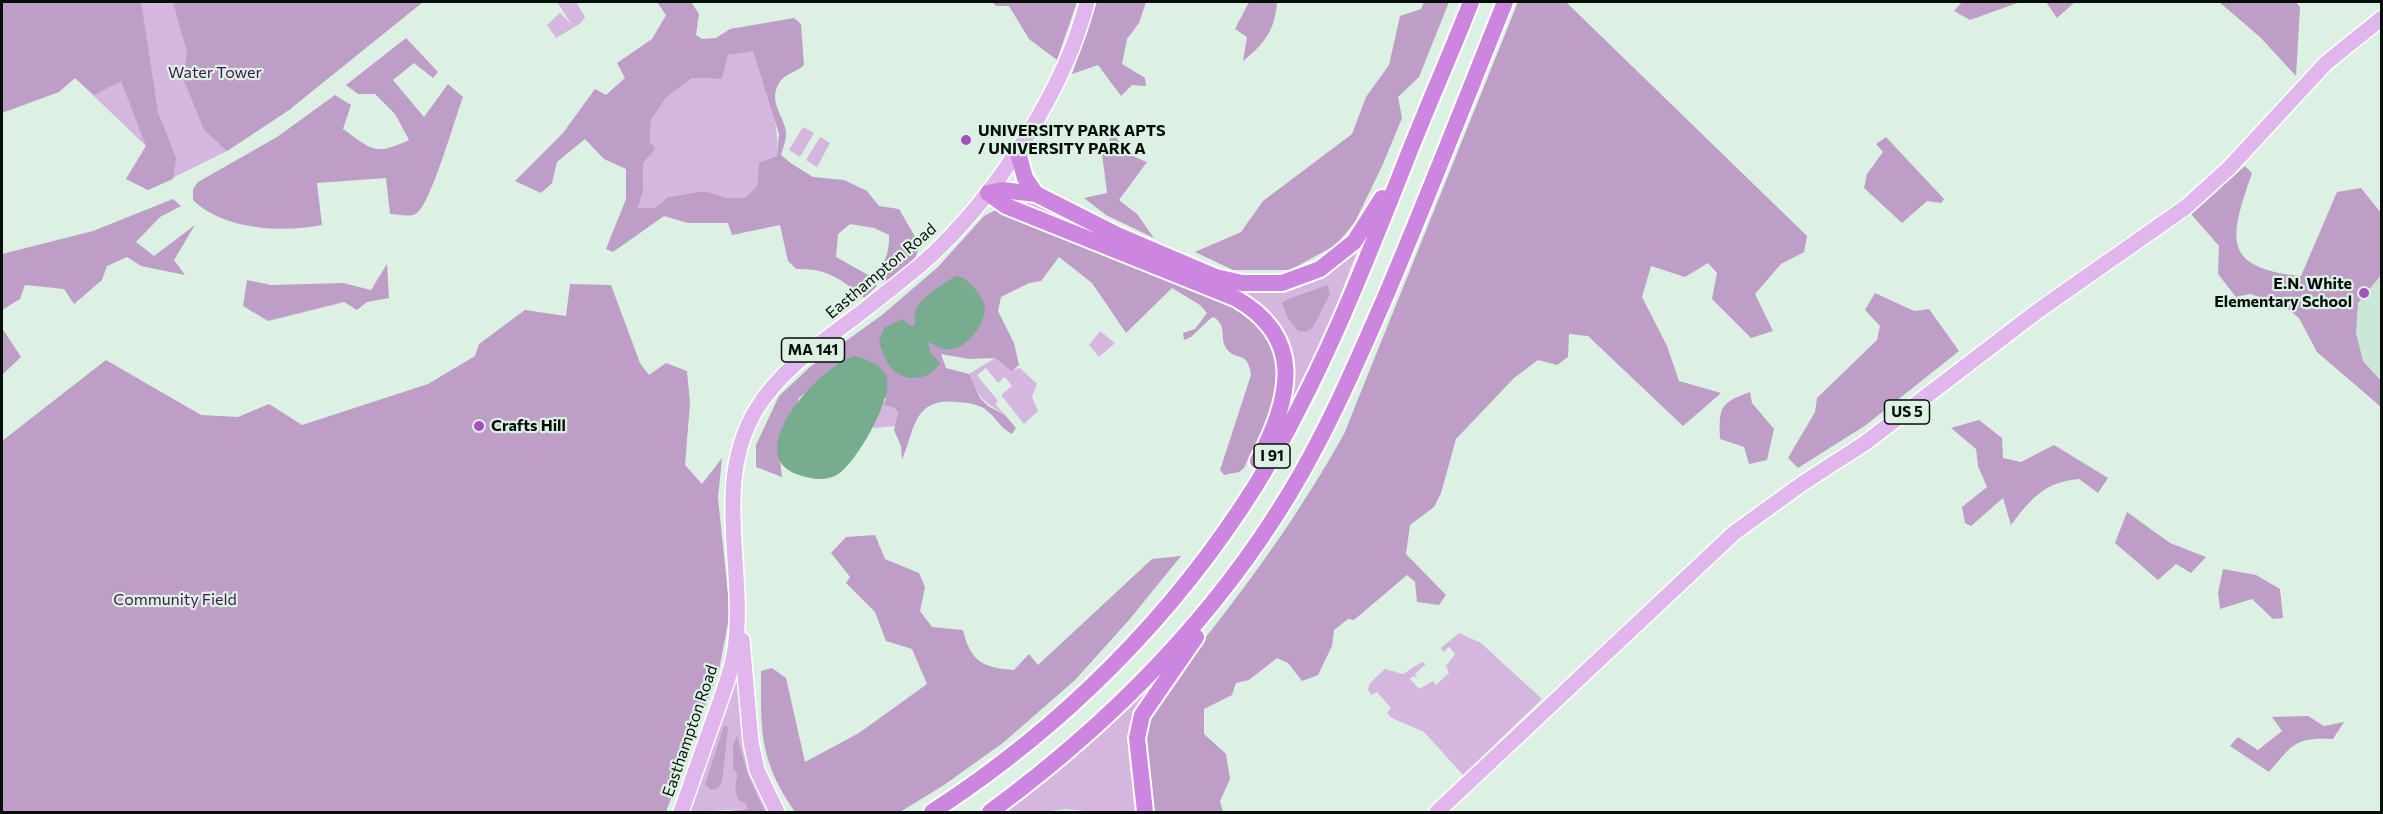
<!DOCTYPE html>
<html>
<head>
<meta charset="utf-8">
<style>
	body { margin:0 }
	#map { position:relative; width:2383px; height:814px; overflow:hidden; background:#dcf1e4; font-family:Commissioner,sans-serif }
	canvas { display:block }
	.frame { position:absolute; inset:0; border:3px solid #070d09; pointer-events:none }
</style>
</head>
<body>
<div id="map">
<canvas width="2383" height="814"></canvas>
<div class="frame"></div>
</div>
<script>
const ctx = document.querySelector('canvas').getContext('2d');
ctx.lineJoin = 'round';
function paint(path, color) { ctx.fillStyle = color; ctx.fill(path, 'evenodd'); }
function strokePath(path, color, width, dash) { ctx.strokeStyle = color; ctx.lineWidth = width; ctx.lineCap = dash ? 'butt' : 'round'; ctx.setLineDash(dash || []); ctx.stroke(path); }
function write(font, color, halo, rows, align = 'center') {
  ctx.font = font + ' Commissioner,sans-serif'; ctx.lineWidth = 4.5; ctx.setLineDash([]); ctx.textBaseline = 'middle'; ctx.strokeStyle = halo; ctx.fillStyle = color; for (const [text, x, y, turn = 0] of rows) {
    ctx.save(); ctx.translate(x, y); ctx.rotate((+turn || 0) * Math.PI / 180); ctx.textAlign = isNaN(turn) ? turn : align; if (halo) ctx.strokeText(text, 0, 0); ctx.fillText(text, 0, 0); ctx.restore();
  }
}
const built = new Path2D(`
	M2381,259V388L2313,327Z`);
const green = new Path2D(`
	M2,2H413L289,110L227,151L148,190L126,179L146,146L2,8Z
	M557,2H576L585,17L581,23L556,38L547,25L560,13L572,25Z
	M754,50C762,87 781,118 777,156L759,162L757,186L745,198H727L705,191L668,197L654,208H638L643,191V163L650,142L651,120L666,98L692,78L722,79L728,55Z
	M803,127L814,133L800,157L789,150Z
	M820,137L830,143L817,167L806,160Z
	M1000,192H1009L1251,288L1359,247L1330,322L1278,429L1284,343L1015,205Z
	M1100,331L1115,343L1099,357L1089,345Z
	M995,358L1012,370L1020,368L1037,384L1032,397L1038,411L1024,424L1001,395L1012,386L1005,377L998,383L986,368L977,375L998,401L995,404L1005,415C981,399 981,401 969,374Z
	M883,405L894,408L898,412L895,426L875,428L872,426Z
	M1459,633L1481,643L1542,699L1463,775L1424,732L1392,718L1387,713L1391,708L1377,692L1371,695L1368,689L1370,683L1385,669L1403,674L1422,662L1426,664L1415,674L1417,678L1413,676L1410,679L1419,689L1433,681L1436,685L1449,673L1446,666L1455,654L1449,647L1443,652L1441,648Z
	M738,675L772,812H765L747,772L737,774L735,789L749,809L689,812Z
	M1156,679L1158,680L1145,700L1140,812H1094L1066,809L1044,812H1003L1100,735Z`);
const forest = new Path2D(`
	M2,2H141L158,112L176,158L173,179L148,190L126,179L146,146L121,81L94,95L75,78L59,92L2,113Z
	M173,2H423L289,110L227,151L204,130L183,78L187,52Z
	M657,2H691L699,14L696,35L702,39L716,38L730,29L794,18L801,24L804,65C796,73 784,73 778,85C769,102 783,115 786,131C787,138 783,148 781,155L792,164L813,177L844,180L867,191L879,206L899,209L920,245L915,259L884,283L876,271C887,261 889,251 889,235L874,228L850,224L838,234L836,257L868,275L877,286L864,298C841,279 827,268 796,269L788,261L780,225L732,235L728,223H688L664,216L613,252L606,249L626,199V169L604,159L585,139L557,162L552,183L541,193L515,181L563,133L595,89L606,95L625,78L617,63L652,39L666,15ZM753,51L779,134L777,156L759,162L757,186L745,198H727L705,191L668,197L654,208H638L643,191V163L655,149L650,142L651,120L666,98L692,78L722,79L728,55Z
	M992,2H1077L1057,60L1029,39L1009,6H996Z
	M1097,2H1146L1139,23L1127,39L1122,64L1145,78L1146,86L1132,85L1121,96L1098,65L1072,74Z
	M1249,2H1277C1275,30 1265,43 1243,61L1247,37L1235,29Z
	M1424,2H1449L1419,77L1398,97L1402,118L1383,164L1355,222L1336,245L1290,270H1233L1195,252L1241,232L1263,201L1352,134L1366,97L1389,65L1400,16L1421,9Z
	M1518,2H1566L1807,236L1804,252L1781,264L1755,294L1773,331L1751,338L1712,299L1717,273L1708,263L1685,277L1651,266L1642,297L1667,346L1679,381L1721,393L1683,426L1588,336L1569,334L1568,357L1557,365L1538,360L1514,378L1456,439L1441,493L1434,507L1410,525L1406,554L1446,595L1439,605L1417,602L1415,582L1407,575L1354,620L1348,619L1334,630L1332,646L1318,675L1302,681L1288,663L1277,658L1249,680L1236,683L1232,695L1204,709V734L1226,754L1230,779L1220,801L1223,812H1152C1149,788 1139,755 1146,731C1154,698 1211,632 1233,602C1274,548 1311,493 1344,434Z
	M1962,2H2020L1970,20L1954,11Z
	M2046,2H2075L2057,18Z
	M2219,2H2296L2300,7L2296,76L2260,37Z
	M406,38L438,72L433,78L414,63L393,80L424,117L448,84L463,97C455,118 431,203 417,213C411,218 398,214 390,214L386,178L317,183L322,225C283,233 223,230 193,200V189L198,182L277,137L335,95L351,105L343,129C372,150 375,156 409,140L395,114L375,94H358L346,85Z
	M1113,133L1128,154L1147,162L1119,200L1137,214L1154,238L1106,215L1084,198L1107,193L1102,153Z
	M1886,137L1944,199L1941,203L1927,201L1902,223L1864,188L1867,174L1883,152L1876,144Z
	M2245,166L2252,173C2230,237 2220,268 2301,276L2337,192L2361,188L2381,213V275L2358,303L2356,333L2363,361L2381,381V407L2317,352L2299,318L2280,303L2250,294L2236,297L2218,274L2219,246L2191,214Z
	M173,199L181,206L160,217L136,242L154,256L195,225L174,260L185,275L141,266L127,257L107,266L102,280L74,304L64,289L25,285L20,299L2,310V254L93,231Z
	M996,210L1239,306C1306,354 1272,410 1244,468L1239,472L1224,475L1220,470L1251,375C1248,349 1235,362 1226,348C1219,336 1228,328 1214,317L1211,318L1191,337L1184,340L1183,333L1195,329L1207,313L1200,305L1172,288L1126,333L1092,283L1059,257L1041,281L1029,283L1001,297L998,311L1014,343L1019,365L1012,371L995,358L969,359L941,354L946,368L969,374L980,398L988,406L1005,415L1016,428L1012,434C1000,428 996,417 985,409C977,404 968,403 958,402C913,397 915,429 902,460L901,446L894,430L898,412L894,408L883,405L886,399L847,360L799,398L780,460L782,477L756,467V445L779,396L810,367L882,315L938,267L984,216Z
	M387,264L389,298L367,302L357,310L344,302L268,321L243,306L247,280L271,285L343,283L371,290Z
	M570,284L611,285L640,363L649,375L666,363L687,371L690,403L685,465L702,484L722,458L718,498L730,613L719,670L666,812H2V441L106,360L201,415L238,417L269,404L302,425L428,384L475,356L479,344L525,310L566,316Z
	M1327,285L1330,294L1313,327L1306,332L1298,331L1288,318L1282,303C1287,298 1318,289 1327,285Z
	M1875,293L1914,311L1929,309L1959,351L1866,425L1798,468L1788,458L1815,412L1817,398L1877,340L1880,326L1865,310Z
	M2,328L21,357L2,375Z
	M1750,392L1752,403L1774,429L1767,460L1749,464L1744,447L1720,439C1719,408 1719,403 1750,392Z
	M1979,420L2002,438L2003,458L2021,462L2054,445L2108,478L2098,493L2079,479C2044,482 2031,499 2011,525L2003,498L1971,526L1965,523L1962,507L1987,487L1978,466L1976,449L1951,428Z
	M2127,512L2170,543L2206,557L2191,573L2176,564L2158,580L2115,543Z
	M875,535L885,559L919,573L925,587L920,611L932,627L963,630C970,661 983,668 1014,670L1029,654L1038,665L1152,559L1181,556L1129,620L1075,680L1004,742L944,785L900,812H795C759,759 761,733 761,671L772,668L786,678L805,762L859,733L927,684L912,649L886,641L875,612L846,583L850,577L831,553L846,537Z
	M2223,569L2256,575L2280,589L2283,618L2273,619L2252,599L2220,609L2218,593Z
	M2308,716L2324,726L2344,722L2333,739C2295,737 2293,744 2269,772L2230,746L2238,737L2258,750L2282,731L2272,717Z
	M724,726L728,727L722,782L718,788L712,790L705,785Z
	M737,736L747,772L765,812H720L748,809L745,803L738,800L735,789L737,774L733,767V746Z`);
const water = new Path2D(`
	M956,276C967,276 985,298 985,309C984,326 965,352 945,349C940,349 934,344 928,342L930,352L940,363C930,381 905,383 891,368C885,361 883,351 879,342L884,328L902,319L913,327C917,321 914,320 915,313C917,299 944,283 956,276Z
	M856,356C867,360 880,364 886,375C896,395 854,468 835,476C824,481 810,479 799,475C738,456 821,363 856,356Z`);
const primary = new Path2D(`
	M742,640L751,742L757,770L777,812
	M681,812C693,779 704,746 716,713C723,693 732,671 735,649C746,570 712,483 756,410C784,364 831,337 872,304C894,286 918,269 938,249C1000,189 1066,86 1087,2
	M1437,812L1734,533L1803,483L1865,443L2039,310L2186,207L2229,168L2326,63L2382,18`);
const highway = new Path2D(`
	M1017,149L1025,178L1036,194L1115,234L1216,277L1242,283H1282L1320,269L1354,242L1382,198
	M988,193L1006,206L1235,298C1307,338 1290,400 1258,461
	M988,193L1002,190L1036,194
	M932,812C1062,728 1174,616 1256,485C1318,384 1362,272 1405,163C1426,109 1450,56 1471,2
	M990,812C1107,726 1212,621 1288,496C1327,432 1357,362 1387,293C1428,196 1466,99 1505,2
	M1145,812L1137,738L1142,715L1196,637`);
const markers = [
	[966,140,6,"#a650bd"],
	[2364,293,6,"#a650bd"],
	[479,426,6,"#a650bd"]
];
const shields = [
	[813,350,63],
	[1907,412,45],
	[1272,456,36]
];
const shieldNames = [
	["MA 141",813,350],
	["US 5",1907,412],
	["I 91",1272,456]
];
const parkNames = [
	["Water Tower",215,73],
	["Community Field",175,600]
];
const poiNames = [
	["UNIVERSITY PARK APTS",978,131],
	["/ UNIVERSITY PARK A",978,149],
	["E.N. White",2352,284,"right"],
	["Elementary School",2352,302,"right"],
	["Crafts Hill",491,426]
];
const streetNames = [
	["Easthampton Road",881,271,-40],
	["Easthampton Road",690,731,-71]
];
paint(built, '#cbe8d7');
paint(green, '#d5b6de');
paint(forest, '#be9dc7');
paint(water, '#78ac8f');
strokePath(primary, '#fff', 18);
strokePath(highway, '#fff', 20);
strokePath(primary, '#e0b6ec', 15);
strokePath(highway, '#cc86e0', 16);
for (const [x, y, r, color] of markers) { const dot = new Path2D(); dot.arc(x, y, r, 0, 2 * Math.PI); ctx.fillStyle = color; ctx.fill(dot); strokePath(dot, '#dcf1e4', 2); }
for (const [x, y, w] of shields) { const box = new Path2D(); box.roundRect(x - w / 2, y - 12, w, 24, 4.5); ctx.fillStyle = '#dcf1e4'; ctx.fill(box); strokePath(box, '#070d09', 1.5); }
write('bold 15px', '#070d09', null, shieldNames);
write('16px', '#40164b', '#dcf1e4', parkNames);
write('bold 16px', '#070d09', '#dcf1e4', poiNames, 'left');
write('16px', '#070d09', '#dcf1e4', streetNames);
</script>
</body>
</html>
